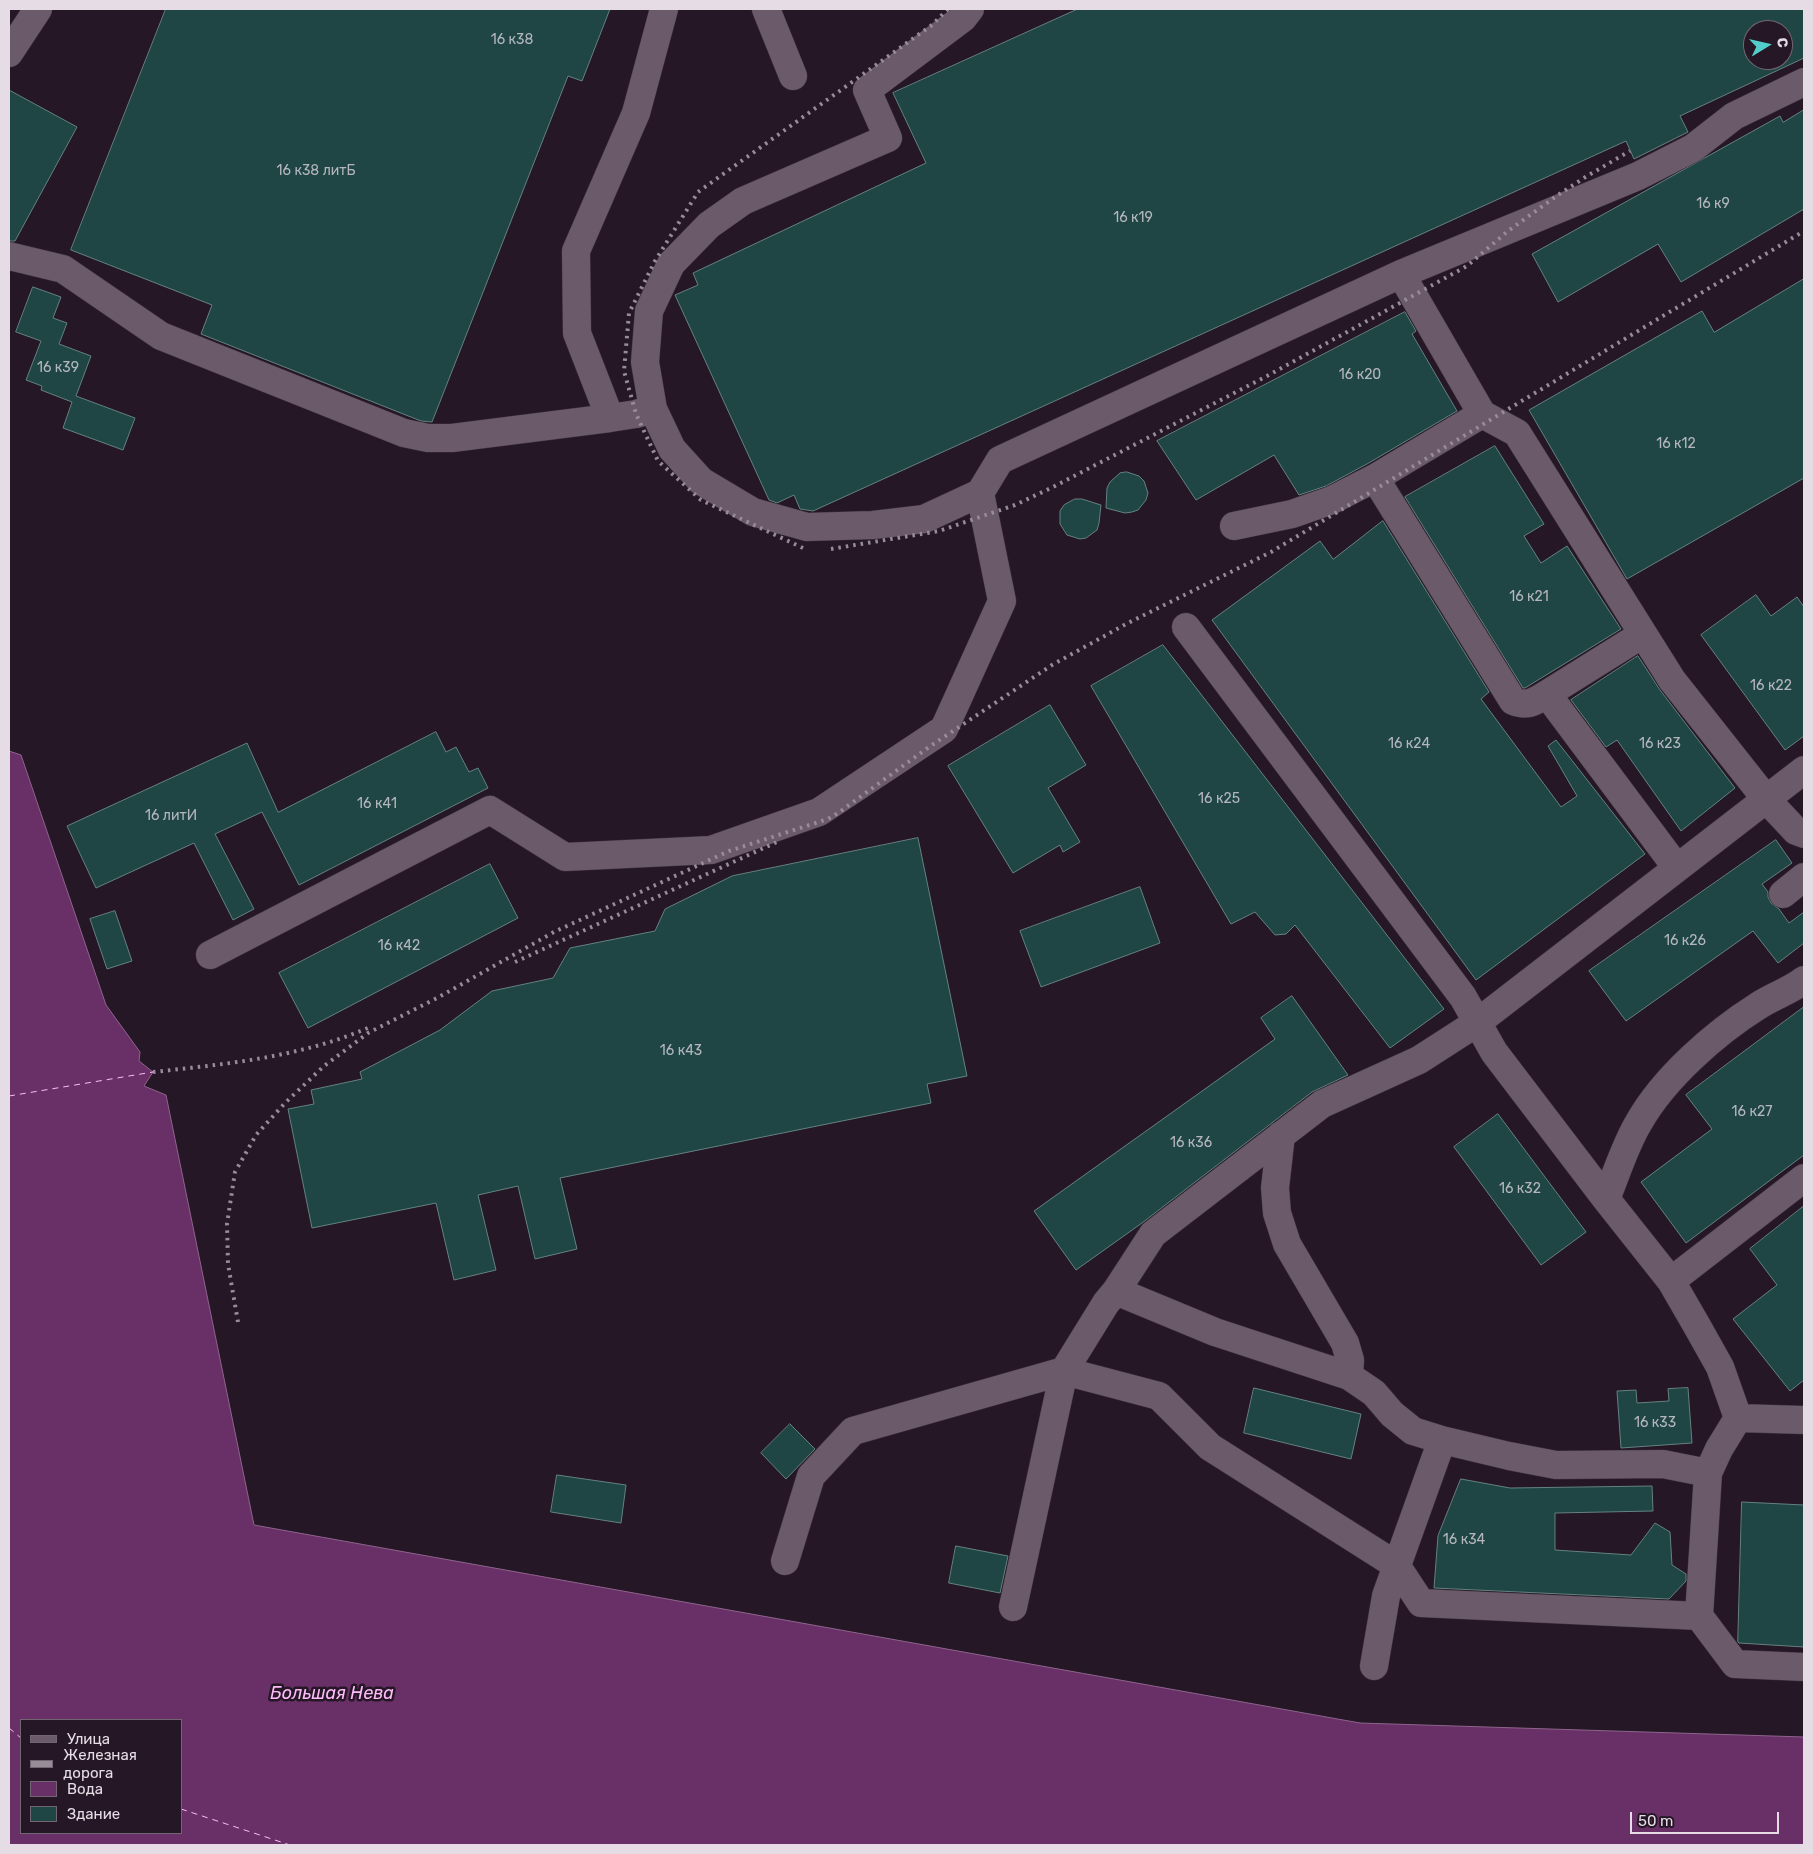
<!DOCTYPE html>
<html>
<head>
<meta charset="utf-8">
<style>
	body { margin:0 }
	#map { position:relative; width:1813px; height:1854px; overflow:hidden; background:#251725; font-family:Rubik,sans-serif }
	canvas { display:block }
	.frame { position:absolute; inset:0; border:10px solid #e6dce6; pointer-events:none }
	.legend { position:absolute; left:20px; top:1719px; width:162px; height:115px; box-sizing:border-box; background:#251725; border:1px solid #726672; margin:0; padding:6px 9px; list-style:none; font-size:15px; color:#e6dce6 }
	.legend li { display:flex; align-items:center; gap:10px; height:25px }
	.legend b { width:25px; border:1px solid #726672 }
	.north { position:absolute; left:1743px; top:20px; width:50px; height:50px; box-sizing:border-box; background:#251725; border:1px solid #726672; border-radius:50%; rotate:81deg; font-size:14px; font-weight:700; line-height:20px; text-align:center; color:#e6dce6 }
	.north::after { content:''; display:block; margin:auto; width:18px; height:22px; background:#53cdca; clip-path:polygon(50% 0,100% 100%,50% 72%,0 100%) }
	.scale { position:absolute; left:1630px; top:1812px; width:149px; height:22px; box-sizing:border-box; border:2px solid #e6dce6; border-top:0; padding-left:6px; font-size:15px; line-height:18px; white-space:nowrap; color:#e6dce6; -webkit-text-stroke:4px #251725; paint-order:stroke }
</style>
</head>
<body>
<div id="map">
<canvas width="1813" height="1854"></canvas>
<div class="frame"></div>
<ul class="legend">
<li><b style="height:6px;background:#6b5a6a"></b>Улица</li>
<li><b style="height:6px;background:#978c97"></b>Железная дорога</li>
<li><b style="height:14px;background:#683067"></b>Вода</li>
<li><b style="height:14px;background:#1f4645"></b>Здание</li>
</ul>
<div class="north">С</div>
<div class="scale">50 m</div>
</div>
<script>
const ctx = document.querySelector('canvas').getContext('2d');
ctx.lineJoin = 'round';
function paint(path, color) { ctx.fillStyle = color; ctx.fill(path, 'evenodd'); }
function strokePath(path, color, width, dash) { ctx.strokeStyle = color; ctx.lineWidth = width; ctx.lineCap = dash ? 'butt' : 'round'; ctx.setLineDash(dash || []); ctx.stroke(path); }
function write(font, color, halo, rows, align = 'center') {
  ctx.font = font + ' Rubik,sans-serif'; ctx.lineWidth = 5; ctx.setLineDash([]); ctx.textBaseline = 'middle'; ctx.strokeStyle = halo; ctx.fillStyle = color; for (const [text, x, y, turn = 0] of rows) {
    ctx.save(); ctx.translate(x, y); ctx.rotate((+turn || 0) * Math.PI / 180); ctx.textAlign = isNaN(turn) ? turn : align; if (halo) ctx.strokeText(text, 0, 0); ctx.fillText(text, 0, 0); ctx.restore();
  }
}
const water = new Path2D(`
	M9,751L21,755L106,1005L140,1052L139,1061L153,1072L144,1086L166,1095L254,1525L1360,1723L1804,1737V1845H9ZM21,1720H181V1833H21Z`);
const ferry = new Path2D(`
	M9,1096L153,1072
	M9,1728L21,1738
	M181,1809L290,1845`);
const building = new Path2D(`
	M166,9H610L582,81L568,76L432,422L421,421L201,334L212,305L71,250Z
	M1078,9H1804V58L1680,116L1688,132L1634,159L1626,141L813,511L800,509L794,495L777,503L769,500L675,295L698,285L693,273L926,163L893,93ZM1753,30H1783V60H1753Z
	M9,90L77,127L15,241H9Z
	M1804,110V209L1681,282L1658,244L1558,302L1532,254L1780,116L1783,122Z
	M1804,279V478L1627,579L1529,410L1702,311L1714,332Z
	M33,287L61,297L53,318L67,323L59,344L91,356L76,396L135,418L123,450L63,428L72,402L41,390L42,386L26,380L41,341L16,332Z
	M1405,312L1416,331L1412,334L1457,411L1367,464L1326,486L1299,495L1274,455L1196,500L1157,441Z
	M1495,446L1544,524L1524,536L1541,563L1567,546L1621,629L1525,688H1523L1405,497Z
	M1127,472L1139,476L1144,481L1148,493L1146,500L1138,510L1132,512L1125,513L1106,508L1107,488L1110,482L1120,473Z
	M1075,499H1082L1101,505L1099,523L1097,530L1086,538L1080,539L1067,535L1060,524V511L1064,505Z
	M1383,521L1489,692L1481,699L1561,807L1577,796L1548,746L1556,740L1645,854L1476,980L1212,620L1320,541L1333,559Z
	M1756,595L1771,616L1797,597L1804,607V736L1785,750L1701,635Z
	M1163,645L1444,1009L1390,1048L1295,925L1286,934L1275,935L1255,912L1231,924L1091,686Z
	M1638,656L1660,690L1735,788L1681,831L1617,740L1606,747L1571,700Z
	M1050,705L1086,765L1048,788L1080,842L1063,852L1060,845L1013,873L948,766Z
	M436,732L446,752L456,747L469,772L478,768L488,788L299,885L262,812L215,834L254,909L233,920L194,843L96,888L67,826L247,743L278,812Z
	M918,838L967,1076L927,1084L931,1103L560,1178L577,1249L535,1259L518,1186L478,1195L496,1270L454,1280L436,1203L312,1228L288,1109L314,1104L311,1090L362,1079L360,1072L440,1030L492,991L553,978L570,948L655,931L665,909L732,876Z
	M1776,840L1792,863L1762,884L1768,892V897L1771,903L1779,909L1789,923L1804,912V943L1778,963L1753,931L1626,1021L1589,971Z
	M490,864L518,918L308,1028L279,973Z
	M1140,887L1160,943L1041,987L1020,931Z
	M115,911L132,961L107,969L90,919Z
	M1292,996L1348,1075L1312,1092L1142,1223L1076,1270L1034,1211L1275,1039L1261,1018Z
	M1804,1007V1155L1686,1243L1641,1182L1712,1129L1686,1095Z
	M1498,1114L1586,1232L1541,1265L1454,1147Z
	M1804,1206V1380L1790,1391L1733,1319L1777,1285L1750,1249Z
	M1254,1388L1361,1414L1351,1459L1244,1433Z
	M1688,1388L1692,1443L1621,1448L1617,1391L1636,1390L1637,1403L1669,1401L1668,1389Z
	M790,1424L815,1449L786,1479L761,1453Z
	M557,1475L626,1485L621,1523L551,1512Z
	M1461,1479L1510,1488L1652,1486L1653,1511L1555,1513V1550L1631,1555L1655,1523L1670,1532L1672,1565L1686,1574V1581L1669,1599L1434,1588L1438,1536Z
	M1742,1502L1804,1505V1647L1739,1643L1738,1642Z
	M956,1546L1008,1556L1000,1593L949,1583Z`);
const minor = new Path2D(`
	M766,9L793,76
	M970,9L963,18L867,90L888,138L743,201L709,225L671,264L649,311L645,362L653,409L672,449L701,481L753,512L807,527L873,525L924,519L980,493L1000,460L1401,274L1638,176L1693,148L1734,116L1804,82
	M9,53L38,9
	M9,256L63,269L161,336L404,433L428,438H452L610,418
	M1401,274L1482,414L1517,433L1672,680L1766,799L1796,831L1804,834
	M653,409L636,414L610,418L577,333L576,251L636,113L664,9
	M1375,478L1513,701C1527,707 1534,702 1547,694
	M1234,526L1292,514L1332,500L1375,478L1482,414
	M1186,627L1463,997L1494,1052L1606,1199L1671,1281L1697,1326L1720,1367L1738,1418L1804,1420
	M1643,634L1547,694L1677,868
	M1783,894L1804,877
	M210,955L490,810L565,857L711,850L819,812L944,729L1002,601L980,493
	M1281,1135L1275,1188L1277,1213L1287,1244L1345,1343L1350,1360L1349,1376
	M1606,1199C1616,1175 1625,1145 1639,1122C1664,1078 1715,1033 1758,1006C1773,996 1790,991 1804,980
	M1671,1281L1804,1178
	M1116,1291L1215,1332L1349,1376L1374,1393L1392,1414L1413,1431L1442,1440
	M1738,1418L1719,1449L1708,1473L1699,1616L1735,1664L1804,1667
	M785,1561L811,1476L853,1431L1064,1371L1159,1396L1210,1447L1396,1565L1421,1603L1699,1616
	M1013,1607L1064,1371L1106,1303L1116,1291L1153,1234L1322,1104L1419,1060L1478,1022L1804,770
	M1374,1666L1386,1596L1442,1440L1509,1456L1556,1465L1663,1464L1708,1473`);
const rail = new Path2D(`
	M803,548L701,500L658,461L636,414L624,371L629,313L655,261L698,192L932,25L948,9
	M831,549L939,531L1015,505L1053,487L1267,376L1467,266L1508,231L1558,195L1587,176L1630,151
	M515,962L779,841
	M153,1072C227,1064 302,1057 370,1027
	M238,1322L228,1264L227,1224L235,1172L256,1135L285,1103L324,1066L368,1033L439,997L554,932L729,851L828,819L838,813L929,747L1052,665L1126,624L1271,552L1804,231`);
const numberNames = [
	["16 к38",512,40],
	["16 к38 литБ",316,171],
	["16 к9",1713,204],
	["16 к19",1133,218],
	["16 к39",58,368],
	["16 к20",1360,375],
	["16 к12",1676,444],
	["16 к21",1529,597],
	["16 к22",1771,686],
	["16 к24",1409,744],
	["16 к23",1660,744],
	["16 к25",1219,799],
	["16 к41",377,804],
	["16 литИ",171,816],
	["16 к26",1685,941],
	["16 к42",399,946],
	["16 к43",681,1051],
	["16 к27",1752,1112],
	["16 к36",1191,1143],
	["16 к32",1520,1189],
	["16 к33",1655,1423],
	["16 к34",1464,1540]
];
const waterNames = [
	["Большая Нева",332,1694]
];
paint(water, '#683067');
strokePath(water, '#8e648d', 1);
strokePath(ferry, '#fdbbfa', 1, [6, 5]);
paint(building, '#1f4645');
strokePath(building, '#648280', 1);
strokePath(minor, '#3e333d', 29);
strokePath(minor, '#6b5a6a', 28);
strokePath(rail, '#978c97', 4, [2.5, 5]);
write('14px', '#b4b6be', null, numberNames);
write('italic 18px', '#fdbbfa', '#251725', waterNames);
</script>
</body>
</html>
